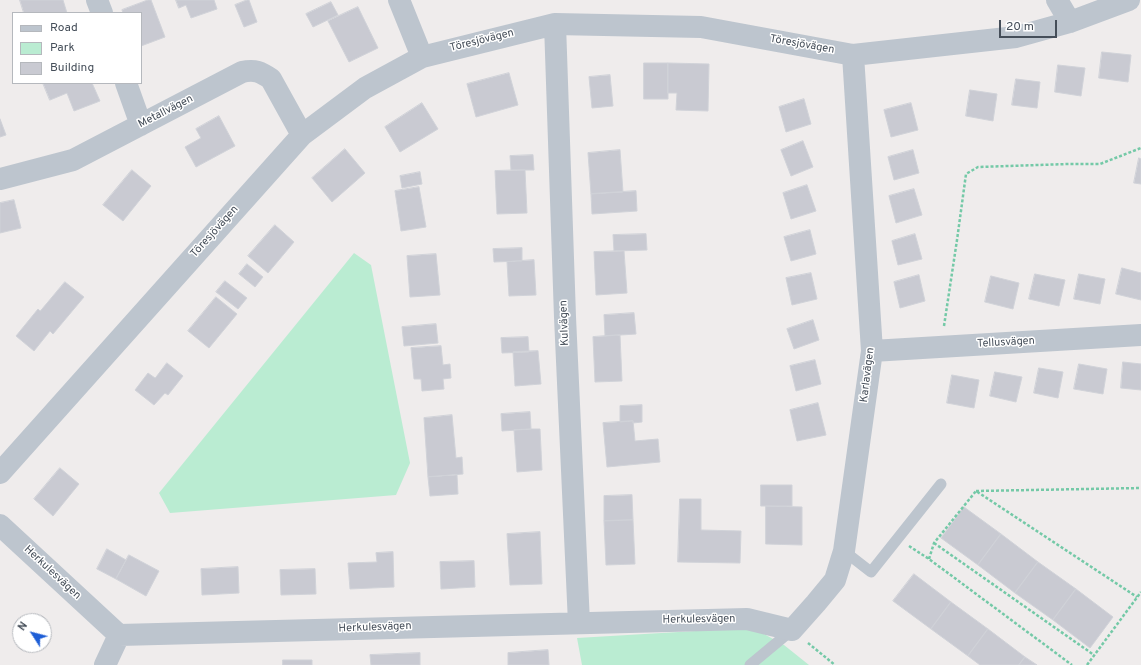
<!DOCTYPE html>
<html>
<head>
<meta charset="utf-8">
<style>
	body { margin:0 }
	#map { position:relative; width:1141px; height:665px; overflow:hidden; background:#efecec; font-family:Overpass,sans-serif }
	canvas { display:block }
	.legend { position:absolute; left:12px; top:12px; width:130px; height:72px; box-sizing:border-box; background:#fff; border:1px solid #b5b8bd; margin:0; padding:5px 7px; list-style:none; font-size:12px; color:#454e59 }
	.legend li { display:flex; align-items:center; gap:8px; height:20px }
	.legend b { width:20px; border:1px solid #b5b8bd }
	.north { position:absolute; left:12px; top:613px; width:40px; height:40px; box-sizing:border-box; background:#fff; border:1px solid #b5b8bd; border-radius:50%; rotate:306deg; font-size:11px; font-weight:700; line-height:16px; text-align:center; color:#454e59 }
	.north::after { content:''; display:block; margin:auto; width:14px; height:18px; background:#1e5ed6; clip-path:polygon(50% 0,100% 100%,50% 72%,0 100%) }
	.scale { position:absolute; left:999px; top:20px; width:58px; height:18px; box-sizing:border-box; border:2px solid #454e59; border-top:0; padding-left:5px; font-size:12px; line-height:14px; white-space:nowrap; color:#454e59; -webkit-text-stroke:3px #fff; paint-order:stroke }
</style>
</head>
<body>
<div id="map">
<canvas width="1141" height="665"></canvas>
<ul class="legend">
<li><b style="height:5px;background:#bdc5ce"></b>Road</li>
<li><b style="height:11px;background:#baecd2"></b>Park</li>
<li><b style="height:11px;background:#c9cad2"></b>Building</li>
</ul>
<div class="north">N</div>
<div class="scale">20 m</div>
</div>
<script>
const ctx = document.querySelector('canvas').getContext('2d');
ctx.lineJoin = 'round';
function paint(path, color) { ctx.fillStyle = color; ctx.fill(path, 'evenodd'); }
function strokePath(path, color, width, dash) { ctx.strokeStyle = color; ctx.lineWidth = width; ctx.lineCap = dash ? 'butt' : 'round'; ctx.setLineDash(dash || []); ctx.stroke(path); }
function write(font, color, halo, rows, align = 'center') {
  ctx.font = font + ' Overpass,sans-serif'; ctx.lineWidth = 3; ctx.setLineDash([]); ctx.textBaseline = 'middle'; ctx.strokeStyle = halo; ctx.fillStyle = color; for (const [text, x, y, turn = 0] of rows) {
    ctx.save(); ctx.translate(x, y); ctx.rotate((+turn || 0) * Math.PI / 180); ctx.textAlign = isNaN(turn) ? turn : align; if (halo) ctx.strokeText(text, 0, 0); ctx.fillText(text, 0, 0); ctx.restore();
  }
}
const green = new Path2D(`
	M354,253L371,265L410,463L396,495L170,513L159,493Z
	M746,628L764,634L784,645L809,665H582L577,638Z`);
const building = new Path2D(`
	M20,0H63L67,13H24Z
	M148,0H151L165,37L141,46V13H123L122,10Z
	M176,0H214L217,9L191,18L186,5L179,8Z
	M247,0H249L257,22L244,27L235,5Z
	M331,2L338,15L313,27L306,14Z
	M358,7L378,48L349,62L328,21Z
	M1102,52L1131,55L1128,82L1099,78Z
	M644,63H668V99H644Z
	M668,63L709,64L708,111L676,110L677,93H668Z
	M1058,65L1085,68L1081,96L1055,92Z
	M509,73L518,105L476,117L467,84Z
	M610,75L613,106L592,108L589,77Z
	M1016,79L1040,82L1037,108L1012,105Z
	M43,83H92L100,101L74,111L67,93L50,100Z
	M970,90L997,94L993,121L966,116Z
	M804,99L811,124L786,132L779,107Z
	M422,103L438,129L400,152L385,127Z
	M911,103L918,130L891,137L884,110Z
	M219,116L235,146L196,167L185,147L201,138L196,129Z
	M0,119L6,135L0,137Z
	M803,141L813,167L791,176L781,150Z
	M345,149L365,173L332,202L312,178Z
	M620,150L623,192L591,194L588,153Z
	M913,150L919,173L894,180L888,157Z
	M533,155L534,170H511L510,156Z
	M1139,158L1141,159V184L1134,183Z
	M132,170L151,186L123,221L103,205Z
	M525,170L527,213L497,214L495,171Z
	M420,172L422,184L402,188L400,176Z
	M807,185L816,211L791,219L783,193Z
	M419,187L426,227L401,231L395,191Z
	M914,189L922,215L896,223L889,196Z
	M636,191L637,211L592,214L591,194Z
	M14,200L21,228L0,233V203Z
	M275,225L294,242L268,273L248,256Z
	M810,230L816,254L791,261L784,237Z
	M646,234L647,250L614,251L613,235Z
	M915,234L922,259L898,265L892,241Z
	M522,248V261L494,262L493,249Z
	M624,251L627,293L596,295L594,252Z
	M436,254L440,295L410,297L407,256Z
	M534,260L536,295L509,296L507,262Z
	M247,264L263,277L255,287L239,274Z
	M1122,268L1141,273V300L1116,294Z
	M811,273L817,299L792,305L786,278Z
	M1035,274L1065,280L1059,306L1029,299Z
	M1079,274L1105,279L1100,304L1074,299Z
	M919,275L925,301L900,308L894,282Z
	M991,276L1019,283L1013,309L985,302Z
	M225,281L247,298L238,309L216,292Z
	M65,282L84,297L53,334L50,331L34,351L16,336L38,309L40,311Z
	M216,297L237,314L209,348L188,331Z
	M634,313L636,334L605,336L604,315Z
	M813,320L819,340L794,349L787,329Z
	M436,324L438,343L404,346L402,327Z
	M620,335L622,381L595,382L593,337Z
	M528,337L529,352L502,353L501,338Z
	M441,346L443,365L450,364L451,378L443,379L444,389L422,391L421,379H414L411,348Z
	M538,351L541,384L515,386L513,352Z
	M815,360L821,384L796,391L790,366Z
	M1123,362L1141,364V390L1121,388Z
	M167,363L183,376L168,395L165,393L154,405L135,390L148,373L155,378Z
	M1079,364L1107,369L1103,394L1074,389Z
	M1039,368L1063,372L1058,398L1034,393Z
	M995,372L1022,377L1016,402L990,396Z
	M952,375L979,380L974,408L947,403Z
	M818,403L826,435L797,441L790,410Z
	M642,405V422L633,423V421L620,422V406Z
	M530,412L531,429L502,431L501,414Z
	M452,415L456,458L462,457L463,474L428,477L424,418Z
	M633,421L635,441L658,439L660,462L607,467L603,423Z
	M531,429H540L542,470L517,472L514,430Z
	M60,468L79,484L53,516L34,499Z
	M457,475L458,494L430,496L428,477Z
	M761,485H792V506H761Z
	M632,495L633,520L604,521V496Z
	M680,499H701V530L741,531L740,563L678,562Z
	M766,506L802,507V545L766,544Z
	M964,507L1001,534L978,565L941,538Z
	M633,520L635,564L606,565L604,521Z
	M540,532L542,584L510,585L507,534Z
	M1001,534L1038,562L1015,593L978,565Z
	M107,549L126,560L116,579L97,569Z
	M393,552L394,587L350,589L348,563L377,562L376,553Z
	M129,555L159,571L146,596L116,579Z
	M474,561L475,587L441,589L440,562Z
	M1038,562L1076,589L1053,620L1015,593Z
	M238,567L239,593L202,595L201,569Z
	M315,569L316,594L281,595L280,570Z
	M914,574L951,602L931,629L893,601Z
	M1076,589L1113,617L1090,648L1053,620Z
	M951,602L988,629L968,656L931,629Z
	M988,629L1025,657L1019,665H980L968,656Z
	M548,650L549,665H508V653Z
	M420,653V665H371L370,655Z
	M1025,657L1037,665H1019Z
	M283,660H312V665H283Z`);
const path = new Path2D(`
	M944,326L957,240L966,174L978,167L1069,164H1100L1141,148
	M976,491L1141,488
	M934,543L1094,655
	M909,546L929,559L1072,665
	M929,559L934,543L976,491L1137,597
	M808,643L835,665
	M1087,665L1141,592`);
const service = new Path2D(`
	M844,551L871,572L941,484
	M750,665L792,630`);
const minor = new Path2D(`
	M97,0L102,13
	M399,0L422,57
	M1057,0L1070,22
	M555,24L565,317L579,623
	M126,83L141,125
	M0,179L73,160L242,72C255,69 261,72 271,79L302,135
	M872,351L1141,335
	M0,473L302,135L365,88L422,57L555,24L701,27L853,55L1016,37L1070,22L1129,0
	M0,525L119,635L747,619L792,630L816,603L835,580L844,551L872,351L853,55
	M105,665L119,635`);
const streetNames = [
	["Töresjövägen",482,41,-14],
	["Töresjövägen",802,45,10],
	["Metallvägen",166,112,-27],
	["Töresjövägen",215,232,-48],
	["Kulvägen",565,323,-92],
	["Tellusvägen",1006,343,-3],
	["Karlavägen",868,375,-83],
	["Herkulesvägen",52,573,43],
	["Herkulesvägen",699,620,-1],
	["Herkulesvägen",375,628,-2]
];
paint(green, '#baecd2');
paint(building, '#c9cad2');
strokePath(building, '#d0d2d8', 1);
strokePath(path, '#74c9a7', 2.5, [3, 2]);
strokePath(service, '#bdc5ce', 11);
strokePath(minor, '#bdc5ce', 22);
write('11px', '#454e59', '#fff', streetNames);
</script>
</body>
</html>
